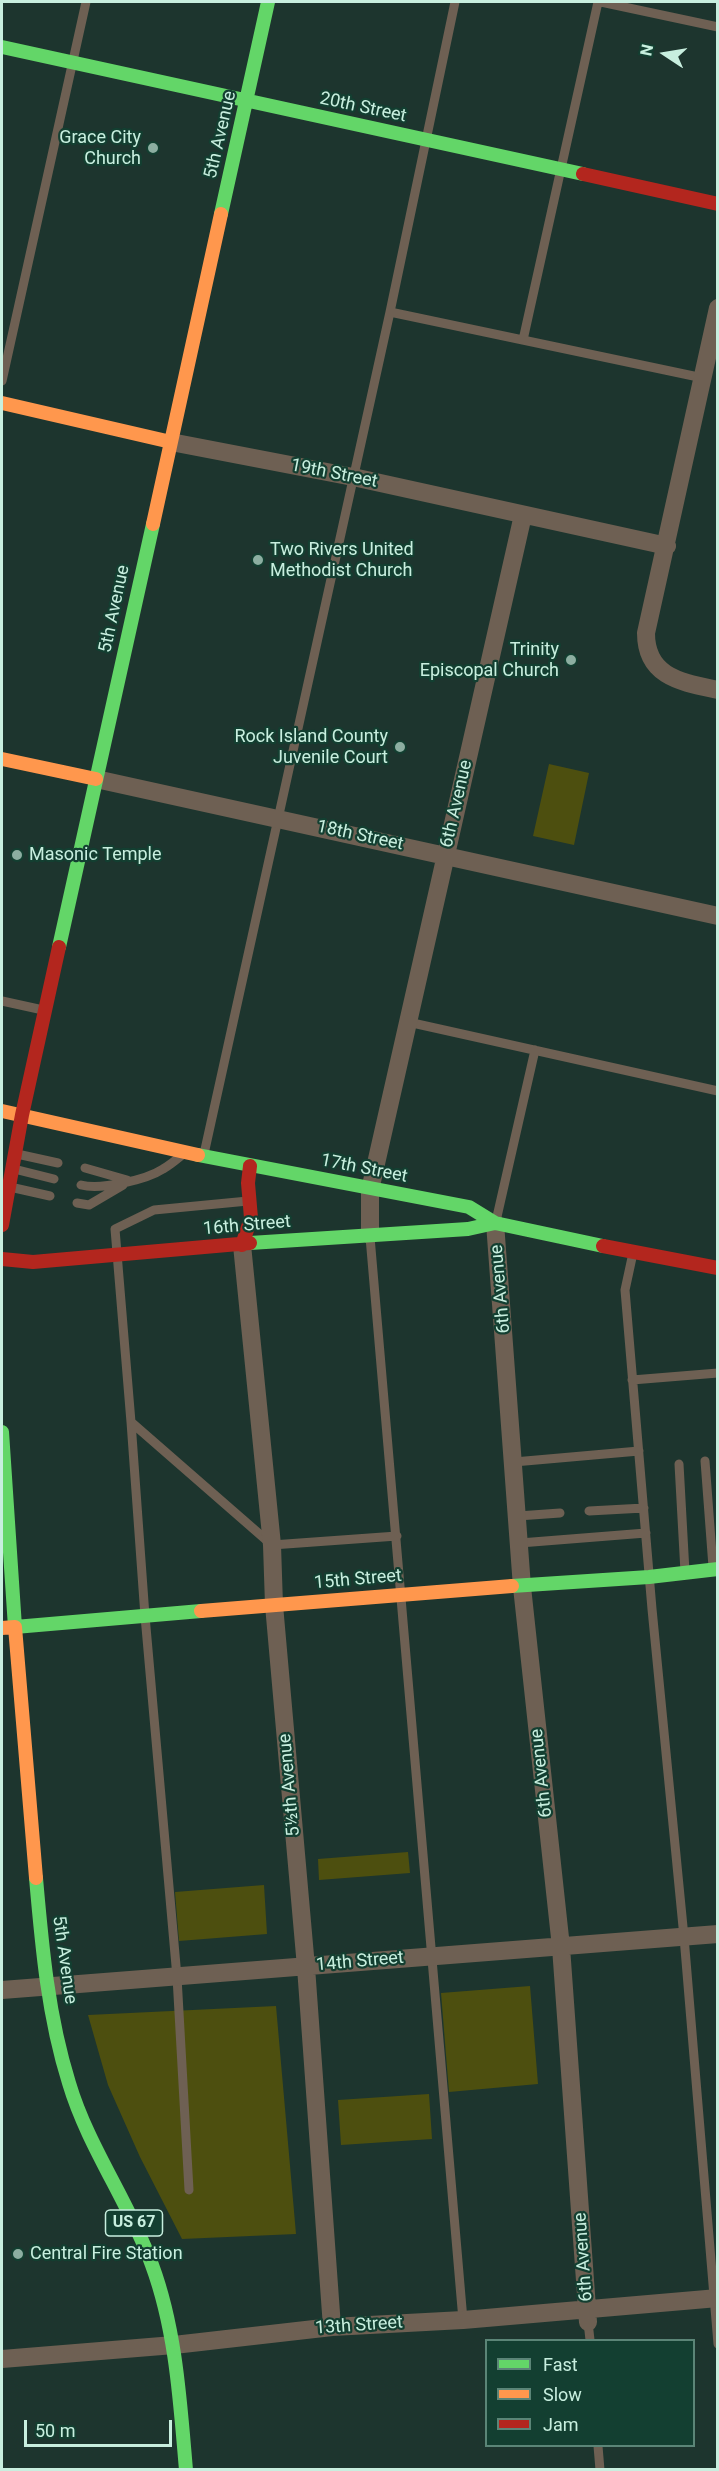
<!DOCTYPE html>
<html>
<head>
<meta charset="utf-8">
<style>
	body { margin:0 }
	#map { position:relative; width:719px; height:2471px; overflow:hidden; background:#1d352e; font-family:Roboto,sans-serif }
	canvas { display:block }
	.frame { position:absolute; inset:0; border:3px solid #c8efdf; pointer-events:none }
	.legend { position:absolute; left:485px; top:2339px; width:210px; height:108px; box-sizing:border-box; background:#133f31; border:2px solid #5b8577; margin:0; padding:8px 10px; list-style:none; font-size:18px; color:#c8efdf }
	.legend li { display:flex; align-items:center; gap:12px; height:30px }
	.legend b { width:30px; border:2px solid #5b8577 }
	.north { position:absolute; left:635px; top:24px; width:60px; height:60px; -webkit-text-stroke:4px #133f31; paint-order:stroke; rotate:282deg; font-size:16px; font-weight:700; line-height:24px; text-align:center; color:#c8efdf }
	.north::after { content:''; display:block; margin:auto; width:21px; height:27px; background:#c8efdf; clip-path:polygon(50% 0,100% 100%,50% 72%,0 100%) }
	.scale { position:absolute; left:24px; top:2420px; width:148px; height:27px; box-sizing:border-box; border:3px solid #c8efdf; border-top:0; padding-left:8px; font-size:18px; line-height:21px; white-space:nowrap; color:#c8efdf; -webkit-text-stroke:4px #133f31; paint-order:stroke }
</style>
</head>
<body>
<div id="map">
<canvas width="719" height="2471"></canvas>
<div class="frame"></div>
<ul class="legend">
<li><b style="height:8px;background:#63d668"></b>Fast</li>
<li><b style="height:8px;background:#ff974d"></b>Slow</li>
<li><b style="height:8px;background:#b3261e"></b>Jam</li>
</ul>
<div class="north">N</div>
<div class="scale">50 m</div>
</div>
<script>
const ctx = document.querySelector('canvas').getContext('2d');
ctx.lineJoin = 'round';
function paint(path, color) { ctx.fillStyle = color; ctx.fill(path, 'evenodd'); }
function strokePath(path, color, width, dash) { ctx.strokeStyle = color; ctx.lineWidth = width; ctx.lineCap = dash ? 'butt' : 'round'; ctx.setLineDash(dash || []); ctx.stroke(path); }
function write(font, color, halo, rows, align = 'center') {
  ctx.font = font + ' Roboto,sans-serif'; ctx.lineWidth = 4.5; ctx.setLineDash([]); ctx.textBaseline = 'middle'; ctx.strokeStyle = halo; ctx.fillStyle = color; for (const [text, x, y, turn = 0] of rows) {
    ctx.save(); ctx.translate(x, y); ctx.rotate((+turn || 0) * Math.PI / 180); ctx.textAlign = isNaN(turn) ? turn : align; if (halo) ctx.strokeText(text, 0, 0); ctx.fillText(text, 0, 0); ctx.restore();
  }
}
const green = new Path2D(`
	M549,764L589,773L574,845L533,836Z
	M408,1852L410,1873L319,1880L318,1859Z
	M264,1885L267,1934L179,1941L175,1892Z
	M530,1986L538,2084L449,2092L441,1993Z
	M276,2006L296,2234L182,2239L140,2157L108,2085L88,2015Z
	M429,2094L432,2139L341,2145L338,2100Z`);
const lane = new Path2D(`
	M601,2L718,27
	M390,312L703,378
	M523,340L598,2
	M2,381L86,2
	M2,1001L43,1010
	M408,1022L718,1091
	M17,1154L58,1163
	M204,1154L390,312L455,2
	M85,1168L127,1180
	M14,1169L54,1179
	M81,1185C101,1190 146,1180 163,1169C170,1165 176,1160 182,1155
	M10,1187L50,1196
	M77,1203L89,1205L123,1185
	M496,1221L535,1050
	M370,1237L463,2320
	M633,1253L625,1290L652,1609L684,1937L718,2344
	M632,1380L718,1373
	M131,1422L272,1545L397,1536
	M705,1461L713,1567
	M514,1462L639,1451
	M679,1464L685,1572
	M589,1511L644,1508
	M518,1516L560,1513
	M520,1543L646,1533
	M189,2190L177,1977L145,1616L131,1422L115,1229L154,1210L248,1201
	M588,2322L590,2340
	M598,2446L600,2470`);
const street = new Path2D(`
	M718,308L646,633C646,677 681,682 718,690
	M171,442L353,477L667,546
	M96,779L718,916
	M495,1223L522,1587L561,1947L588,2322
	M370,1235V1190L523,515
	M242,1245L272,1545L274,1605L306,1967L332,2327
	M2,1990L718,1934
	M2,2359L174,2345L332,2327L463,2320L718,2298`);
const fast = new Path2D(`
	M2,47L583,174
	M221,214L268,2
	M59,947L153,524
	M198,1155L469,1207L495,1223L603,1246
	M250,1243L468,1229L495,1223
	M2,1432L15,1627L201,1611
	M512,1586L649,1577L718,1569
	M36,1878C42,1947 48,2016 69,2083C88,2147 129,2202 152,2265C176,2330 180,2401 186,2470`);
const slow = new Path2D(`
	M2,403L171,442
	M153,524L221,214
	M2,759L96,779
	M2,1111L198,1155
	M201,1611L512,1586
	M2,1628L15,1627L36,1878`);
const jam = new Path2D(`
	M583,174L718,204
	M2,1225L22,1115L59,947
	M242,1245L251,1218L248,1183L250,1166
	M603,1246L718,1268
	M2,1259L33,1262L250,1243`);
const markers = [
	[153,148,6,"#8caea1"],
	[258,560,6,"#8caea1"],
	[571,660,6,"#8caea1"],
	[400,747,6,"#8caea1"],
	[17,855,6,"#8caea1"],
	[18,2254,6,"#8caea1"]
];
const shields = [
	[134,2223,57]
];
const shieldNames = [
	["US 67",134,2223]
];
const streetNames = [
	["20th Street",363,108,12],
	["5th Avenue",221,135,-77],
	["19th Street",334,474,11],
	["5th Avenue",115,609,-78],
	["6th Avenue",457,804,-77],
	["18th Street",360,836,12],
	["17th Street",364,1169,11],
	["16th Street",247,1226,-5],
	["6th Avenue",501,1289,-95],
	["15th Street",358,1580,-5],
	["6th Avenue",542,1773,-96],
	["5½th Avenue",290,1785,-95],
	["5th Avenue",64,1960,82],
	["14th Street",360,1962,-5],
	["6th Avenue",584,2257,-94],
	["13th Street",359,2326,-4]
];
const poiNames = [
	["Grace City",141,138],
	["Church",141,159],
	["Two Rivers United",270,550,"left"],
	["Methodist Church",270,571,"left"],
	["Trinity",559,650],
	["Episcopal Church",559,671],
	["Rock Island County",388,737],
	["Juvenile Court",388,758],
	["Masonic Temple",29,855,"left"],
	["Central Fire Station",30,2254,"left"]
];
paint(green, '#4d4f0f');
strokePath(lane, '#6e6053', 9);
strokePath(street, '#6e6053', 18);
strokePath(fast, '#63d668', 14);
strokePath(slow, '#ff974d', 14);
strokePath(jam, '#b3261e', 14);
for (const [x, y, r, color] of markers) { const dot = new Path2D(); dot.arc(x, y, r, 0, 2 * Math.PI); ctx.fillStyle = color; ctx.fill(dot); strokePath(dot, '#133f31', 2); }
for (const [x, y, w] of shields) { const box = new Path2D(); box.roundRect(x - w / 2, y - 13, w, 26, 4.5); ctx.fillStyle = '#133f31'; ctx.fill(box); strokePath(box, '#c8efdf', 1.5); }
write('bold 16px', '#c8efdf', null, shieldNames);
write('18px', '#c8efdf', '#133f31', streetNames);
write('18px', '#c8efdf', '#133f31', poiNames, 'right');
</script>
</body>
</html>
